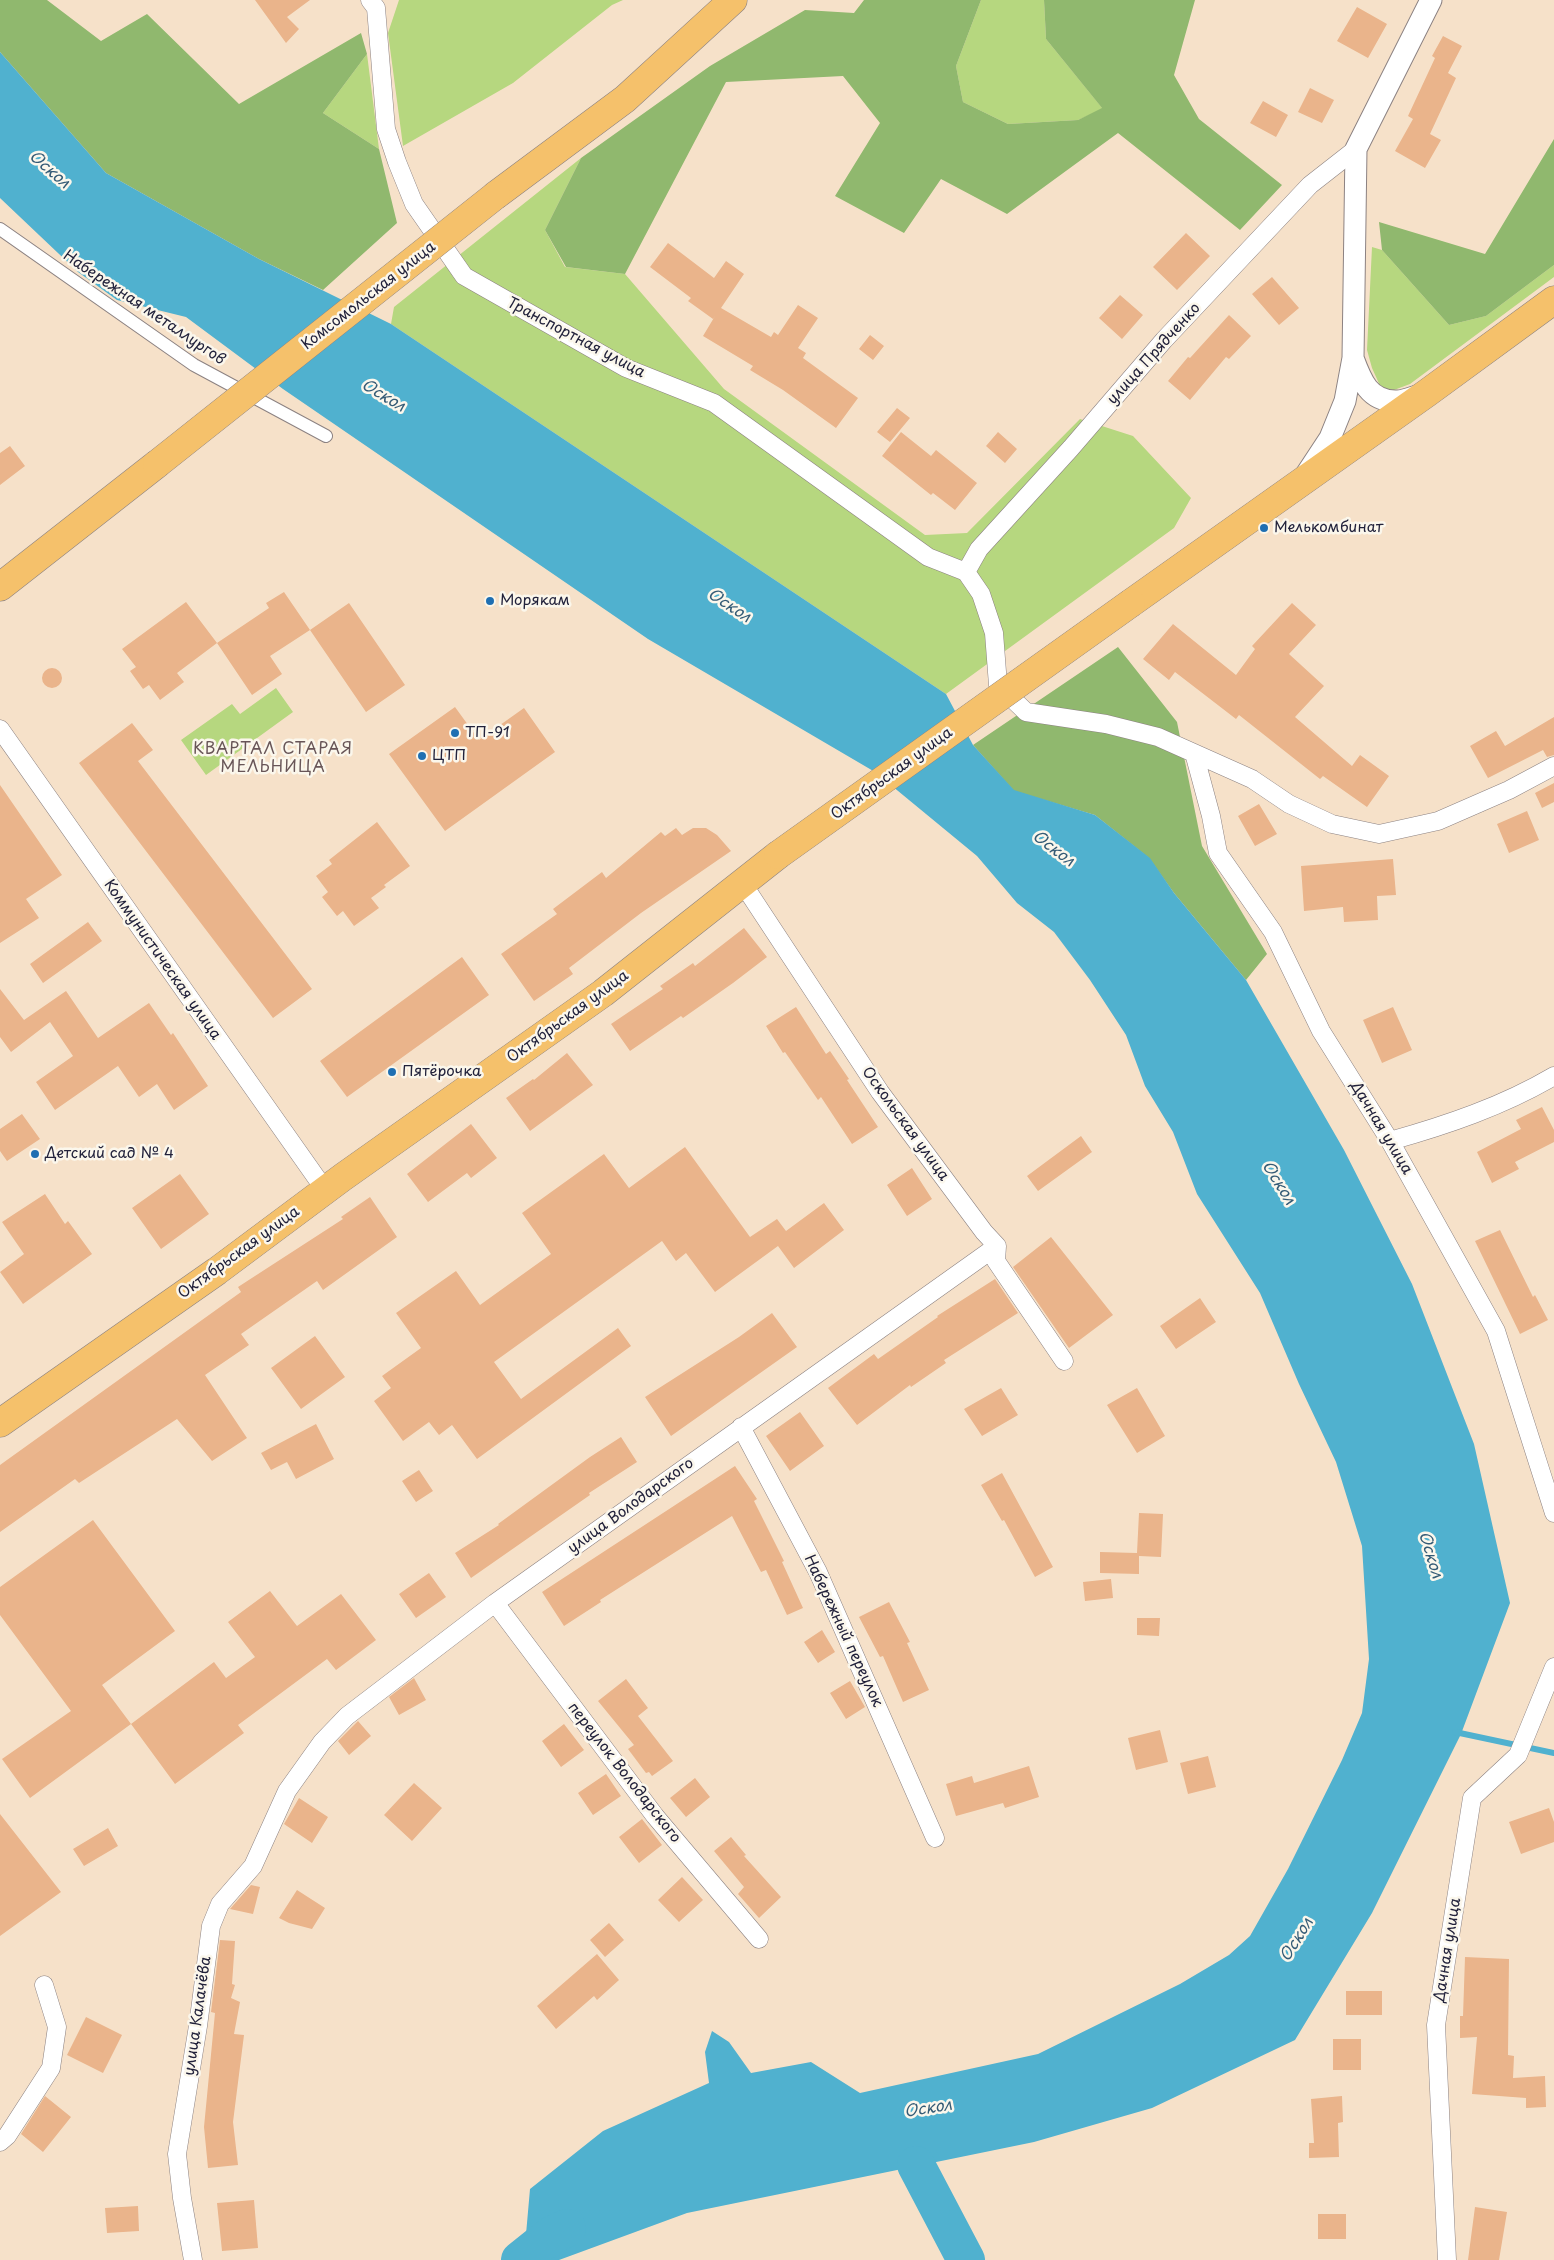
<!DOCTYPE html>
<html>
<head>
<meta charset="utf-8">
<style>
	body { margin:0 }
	canvas { display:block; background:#f6e1c9 }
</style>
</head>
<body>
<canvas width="1554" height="2260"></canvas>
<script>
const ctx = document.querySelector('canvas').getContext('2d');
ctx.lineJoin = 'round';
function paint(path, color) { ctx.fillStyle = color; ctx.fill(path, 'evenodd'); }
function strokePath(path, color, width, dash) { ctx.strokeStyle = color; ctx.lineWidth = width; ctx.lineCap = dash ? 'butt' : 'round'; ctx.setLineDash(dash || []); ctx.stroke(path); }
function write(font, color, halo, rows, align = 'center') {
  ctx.font = font + ' "Playpen Sans",sans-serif'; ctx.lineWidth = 5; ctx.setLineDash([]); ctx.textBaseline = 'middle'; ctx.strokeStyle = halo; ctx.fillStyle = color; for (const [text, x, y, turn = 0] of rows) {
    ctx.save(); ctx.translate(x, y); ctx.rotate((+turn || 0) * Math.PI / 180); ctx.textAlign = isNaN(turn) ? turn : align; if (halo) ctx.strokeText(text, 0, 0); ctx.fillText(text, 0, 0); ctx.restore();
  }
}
const green = new Path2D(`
	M399,0H623L612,5L513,83L403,146L388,33Z
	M981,0H1044L1046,39L1103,109L1078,120L1008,124L963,102L956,66Z
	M367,54L379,149L323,113Z
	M581,158L545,230L565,267L625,274L724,389L925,535L967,533L1080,419L1133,436L1191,498L1174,528L946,694L391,324L394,307Z
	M1372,247L1382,250L1449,325L1486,316L1554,265V277L1410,384L1394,390L1381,388L1372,368L1367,350Z
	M276,688L293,712L206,775L181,740L232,704L240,714Z`);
const forest = new Path2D(`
	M0,0H47L101,41L147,14L239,104L361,33L367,54L323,113L379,149L397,223L323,290L259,259L106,173L0,52Z
	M864,0H981L956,66L963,102L1008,124L1078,120L1102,108L1046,39L1044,0H1195L1174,75L1199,119L1282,185L1240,230L1118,133L1007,214L941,179L904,233L835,196L880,123L843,76L726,82L625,274L566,267L545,230L581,158L710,66L805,10L854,13Z
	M1554,139V265L1486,316L1449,325L1382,250L1379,222L1485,254Z
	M1118,647L1177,722L1202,846L1267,954L1246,980L1174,893L1149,858L1095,815L1014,791L973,745Z`);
const water = new Path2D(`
	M0,52L106,173L259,259L391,324L946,694L973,745L1014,790L1095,815L1150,858L1174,893L1246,980L1344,1150L1412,1284L1474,1444L1510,1603L1461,1734L1372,1913L1295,2040L1152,2108L1034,2142L687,2213L559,2260H531L524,2257L530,2189L603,2131L709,2083L705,2052L712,2031L729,2042L751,2073L811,2062L860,2093L1038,2054L1180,1984L1229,1955L1250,1936L1288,1869L1342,1760L1362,1713L1369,1659L1362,1546L1336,1462L1299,1384L1260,1293L1197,1194L1173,1132L1145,1086L1126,1035L1090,980L1054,932L1017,903L977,856L875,772L648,639L283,389L186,317L117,300L78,272L0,198Z`);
const stream = new Path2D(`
	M1455,1732L1554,1753`);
const river = new Path2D(`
	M916,2165L966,2260
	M520,2260L550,2236L567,2228`);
const building = new Path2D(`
	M255,0H310L287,17L299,29L286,43Z
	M1357,7L1387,24L1368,58L1337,41Z
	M1443,36L1462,46L1448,73L1456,78L1430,134L1441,140L1425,168L1395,151L1413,119L1408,116L1435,58L1432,56Z
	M1310,88L1334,100L1322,123L1298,112Z
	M1263,101L1288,115L1276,137L1250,123Z
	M1186,233L1210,256L1177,290L1153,267Z
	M668,243L714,278L726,261L744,274L721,308L771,337L774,332L778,335L798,305L818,318L798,348L806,353L803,358L858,398L836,428L783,390L750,370L753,366L703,336L715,316L713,319L688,301L691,298L650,267Z
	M1272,277L1299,308L1279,325L1252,294Z
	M1120,295L1143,315L1122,339L1099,318Z
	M1229,315L1251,336L1229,359L1226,357L1190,400L1168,381L1188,357L1190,358Z
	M870,335L884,346L873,360L859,349Z
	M897,408L910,418L890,442L877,432Z
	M901,432L931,456L936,450L977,483L955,510L933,493L931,495L882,456Z
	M998,432L1017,449L1005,463L986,446Z
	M10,446L25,466L0,485V453Z
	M284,592L310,630L270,656L282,674L252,695L217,643L269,608L266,603Z
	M186,602L217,643L177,673L184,682L160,700L149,685L143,689L130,671L136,667L122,649Z
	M349,603L405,685L366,712L310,630Z
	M1292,603L1316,625L1289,654L1324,686L1295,717L1352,766L1360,755L1389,776L1367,807L1323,776L1320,779L1239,715L1236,719L1175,672L1169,680L1143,659L1173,624L1236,675L1255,649L1252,646Z
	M42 678a10 10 0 1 1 20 0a10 10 0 1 1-20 0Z
	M455,707L479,740L524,708L555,752L445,831L389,754Z
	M1554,717V755L1547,757L1543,750L1488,778L1470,746L1496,731L1505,746Z
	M132,723L153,750L138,761L312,989L273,1018L79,763Z
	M1554,783V802L1542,808L1535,793Z
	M0,785L62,875L26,899L39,918L0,943Z
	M1259,804L1277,834L1255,846L1238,816Z
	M1527,811L1539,840L1509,853L1497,824Z
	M377,822L410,866L384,885L386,887L371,898L379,908L354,926L343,911L337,916L322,897L328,892L316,876L332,864L329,860Z
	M676,828L682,835L693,828H706L717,835L731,851L641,913L569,968L573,974L534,1001L501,954L557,914L553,909L602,872L606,878L661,832L665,836Z
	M1393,859L1396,895L1377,896L1378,920L1344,922L1343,907L1304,911L1301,866Z
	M88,922L102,941L43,983L30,964Z
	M744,928L767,957L733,983L683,1018L681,1016L630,1051L611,1024L663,989L660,986L693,963L695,966Z
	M462,957L489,995L347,1097L320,1061Z
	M0,989L24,1020L66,991L98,1038L149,1003L171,1035L173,1033L208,1086L174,1110L157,1084L139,1097L118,1066L55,1110L36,1082L73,1056L50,1022L11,1052L0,1037Z
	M796,1007L826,1054L830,1051L849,1079L847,1080L878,1127L852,1144L821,1097L818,1100L785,1052L783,1053L766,1026Z
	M1393,1007L1412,1050L1382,1063L1363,1020Z
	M567,1053L593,1085L530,1131L506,1098L533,1079L534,1080Z
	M1542,1107L1554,1130V1142L1515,1162L1519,1169L1492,1183L1477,1152L1521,1129L1516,1120Z
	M22,1114L40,1139L7,1161L0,1151V1129Z
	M471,1124L497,1158L471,1178L467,1173L428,1202L407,1174Z
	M1081,1136L1092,1152L1038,1191L1027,1176Z
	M685,1147L750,1237L777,1219L786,1231L824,1203L844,1230L794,1268L778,1246L715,1292L686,1253L676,1261L662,1241L494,1362L521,1399L618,1328L631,1346L477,1459L452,1425L439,1435L429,1422L403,1441L374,1401L391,1388L382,1376L421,1348L396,1313L456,1271L480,1305L551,1254L522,1213L604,1154L629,1188Z
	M912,1168L932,1199L907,1216L887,1185Z
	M180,1174L209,1214L161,1249L132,1208Z
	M45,1194L65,1224L68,1221L92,1254L23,1304L0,1272L24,1254L2,1222Z
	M370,1197L397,1237L323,1290L317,1281L241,1334L249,1345L205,1375L247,1438L212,1461L177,1419L79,1483L75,1479L0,1532V1465L241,1292L238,1287L343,1219L341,1217Z
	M1500,1230L1533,1297L1535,1295L1548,1320L1520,1334L1475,1241Z
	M1051,1237L1113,1315L1069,1348L1013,1267Z
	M995,1279L1018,1313L944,1360L946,1363L911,1387L910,1385L857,1425L828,1388L874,1354L878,1359L938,1317L937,1316Z
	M1200,1298L1216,1322L1176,1349L1160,1326Z
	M772,1313L797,1347L671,1436L645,1397L739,1337Z
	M315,1336L345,1377L301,1409L271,1368Z
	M1001,1388L1018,1415L982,1436L964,1409Z
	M1137,1388L1165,1436L1137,1453L1107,1405Z
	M800,1412L824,1446L790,1471L766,1436Z
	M316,1424L334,1459L296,1479L287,1462L271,1470L261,1453Z
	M621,1437L637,1462L589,1493L590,1495L471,1578L455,1553L499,1525L498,1524L590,1457Z
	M735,1466L757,1499L754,1501L784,1561L782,1562L803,1608L787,1615L766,1570L761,1572L732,1516L600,1600L601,1602L564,1626L542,1592Z
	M419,1470L433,1491L416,1502L402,1481Z
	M1002,1473L1053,1567L1035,1577L1004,1520L1002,1521L981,1485Z
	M1139,1513L1163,1514L1161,1557L1139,1556V1574L1100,1573V1552L1137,1553Z
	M93,1520L175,1631L102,1685L131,1724L30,1798L2,1759L71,1711L0,1615V1587Z
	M429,1573L446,1597L416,1618L399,1594Z
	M1111,1579L1113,1598L1085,1601L1083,1582Z
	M270,1591L297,1626L341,1594L376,1640L336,1670L327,1659L238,1725L244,1733L175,1784L131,1724L214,1662L226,1678L255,1657L228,1622Z
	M889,1602L910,1642L907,1643L929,1690L903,1702L883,1656L880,1657L859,1617Z
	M1137,1618H1160L1159,1636L1137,1635Z
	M822,1630L835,1652L818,1663L804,1642Z
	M414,1678L426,1700L399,1715L389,1697Z
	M626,1679L648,1708L638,1716L673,1761L652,1776L649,1772L646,1773L628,1749L634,1745L598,1701Z
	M850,1681L865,1707L846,1719L830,1693Z
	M358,1721L371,1736L349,1755L338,1741Z
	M564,1724L584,1750L561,1767L542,1741Z
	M1160,1730L1168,1762L1136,1770L1128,1738Z
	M1208,1756L1216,1787L1188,1794L1180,1763Z
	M1029,1766L1039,1797L1005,1808L1003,1803L956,1816L946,1784L972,1776L974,1783Z
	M606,1774L621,1796L593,1815L578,1793Z
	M695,1778L710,1797L686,1817L670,1798Z
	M414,1783L442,1808L412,1841L384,1815Z
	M299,1798L328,1817L312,1843L284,1824Z
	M1549,1808L1554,1822V1842L1521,1854L1509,1822Z
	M0,1814L61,1892L0,1936Z
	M642,1819L662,1845L639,1863L619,1837Z
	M108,1828L118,1846L84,1866L73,1849Z
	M731,1837L746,1855L744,1856L781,1897L759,1918L738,1894L744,1887L714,1851Z
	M682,1877L703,1900L679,1922L658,1900Z
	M251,1885L260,1887L253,1914L230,1909Z
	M297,1890L325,1908L312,1929L289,1923L279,1918Z
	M609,1923L624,1940L605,1957L590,1940Z
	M220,1940L235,1941L232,1984L235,1985L231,1998L240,2002L234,2034L244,2035L233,2122L238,2165L208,2168L204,2127L215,2013L211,2012Z
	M597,1954L619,1980L597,2000L594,1996L556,2029L537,2006Z
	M1465,1957L1509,1959L1508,2055L1514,2056L1513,2078L1545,2076L1546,2107L1526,2108V2098L1472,2094L1477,2037L1460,2038V2016H1463Z
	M1346,1991H1382V2015H1346Z
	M86,2017L122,2035L103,2073L67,2055Z
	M1333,2039H1361V2070H1333Z
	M45,2096L71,2117L43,2152L21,2134Z
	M1342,2096L1343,2122L1338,2123L1339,2157L1309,2158V2143H1314L1311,2099Z
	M254,2200L258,2248L222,2251L217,2203Z
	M138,2206L139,2231L107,2233L105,2208Z
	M1475,2207L1507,2212L1499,2260H1468Z
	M1318,2214H1346V2239H1318Z`);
const pedestrian = new Path2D(`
	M0,229L194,365L326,436`);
const minor = new Path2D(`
	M370,0L376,8L386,129L397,162L414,204L464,276L626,368L714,403L928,557L966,572
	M966,572L981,594L994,633L998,685L1026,712L1106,724L1158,737L1252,779L1289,804L1332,824L1379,834L1438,821L1509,790L1554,766
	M966,572L979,549L1071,448L1164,340L1310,185L1356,149
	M0,729L325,1190
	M1194,753L1211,816L1218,853L1273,932L1321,1031L1390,1141L1496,1331L1554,1513
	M743,884L880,1092L984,1232L997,1246L996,1261L1064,1361
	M1390,1141C1447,1125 1503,1106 1554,1076
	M741,1427L818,1572L935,1838
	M495,1603L655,1816L759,1939
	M0,2142L7,2136L51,2068L57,2027L44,1985
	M193,2260L182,2198L177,2154L198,2026L211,1926L220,1904L253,1866L287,1791L322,1742L347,1716L495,1603L997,1246
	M1447,2260L1436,2025L1472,1798L1518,1755L1554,1667`);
const tertiary = new Path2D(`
	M1353,358C1361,380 1369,402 1397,401C1404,401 1413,397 1420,395
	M1305,476L1330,438L1345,401L1353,358L1356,149L1431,0`);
const primary = new Path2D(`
	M496,195L625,99L733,0
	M0,587L157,464
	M1131,603L1427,393L1554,300
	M0,1423L217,1271L343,1177L603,993L778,855`);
const primaryBridge = new Path2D(`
	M157,464L496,195
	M778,855L1131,603`);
const markers = [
	[1264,528,5,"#1f6fb2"],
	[490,601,5,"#1f6fb2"],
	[455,733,5,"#1f6fb2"],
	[422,756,5,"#1f6fb2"],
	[392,1072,5,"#1f6fb2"],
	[35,1154,5,"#1f6fb2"]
];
const streetNames = [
	["Комсомольская улица",369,296,-38],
	["Набережная металлургов",144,308,34],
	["Транспортная улица",576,338,28],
	["улица Прядченко",1154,354,-48],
	["Октябрьская улица",892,774,-36],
	["Коммунистическая улица",162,960,55],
	["Октябрьская улица",568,1017,-36],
	["Оскольская улица",905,1124,54],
	["Дачная улица",1381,1128,59],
	["Октябрьская улица",239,1253,-36],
	["улица Володарского",631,1506,-36],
	["Набережный переулок",843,1631,65],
	["переулок Володарского",624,1773,52],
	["Дачная улица",1448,1950,-81],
	["улица Калачёва",198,2016,-82]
];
const poiNames = [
	["Мелькомбинат",1274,528],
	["Морякам",500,601],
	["ТП-91",465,733],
	["ЦТП",432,756],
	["Пятёрочка",402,1072],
	["Детский сад № 4",45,1154]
];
const waterNames = [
	["Оскол",49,170,41],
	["Оскол",383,396,31],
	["Оскол",729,606,33],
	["Оскол",1053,849,37],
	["Оскол",1278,1183,58],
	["Оскол",1430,1555,73],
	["Оскол",1297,1940,-58],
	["Оскол",928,2109,-9]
];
const neighbourhoodNames = [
	["КВАРТАЛ СТАРАЯ",273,750],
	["МЕЛЬНИЦА",273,768]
];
paint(green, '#b6d77f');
paint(forest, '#90b86e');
paint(water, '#50b1cf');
strokePath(stream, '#50b1cf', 6);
strokePath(river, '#50b1cf', 38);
paint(building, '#eab48b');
strokePath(pedestrian, '#8c8282', 14);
strokePath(minor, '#8c8282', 19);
strokePath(tertiary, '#8c8282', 23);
strokePath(primary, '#8c8282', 29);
strokePath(pedestrian, '#fff', 12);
strokePath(minor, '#fff', 18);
strokePath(tertiary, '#fff', 21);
strokePath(primary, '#f5c16b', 28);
strokePath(primaryBridge, '#8c8282', 29, []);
strokePath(primaryBridge, '#f5c16b', 28);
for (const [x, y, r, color] of markers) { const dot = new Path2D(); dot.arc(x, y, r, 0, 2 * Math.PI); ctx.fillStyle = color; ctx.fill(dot); strokePath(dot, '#fbf7ec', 2); }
write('15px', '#22223b', '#fbf7ec', streetNames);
write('15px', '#22223b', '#fbf7ec', poiNames, 'left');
write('italic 16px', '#345b76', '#fbf7ec', waterNames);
ctx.letterSpacing = '1px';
write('16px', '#685557', '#fbf7ec', neighbourhoodNames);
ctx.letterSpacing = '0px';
</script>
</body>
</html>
